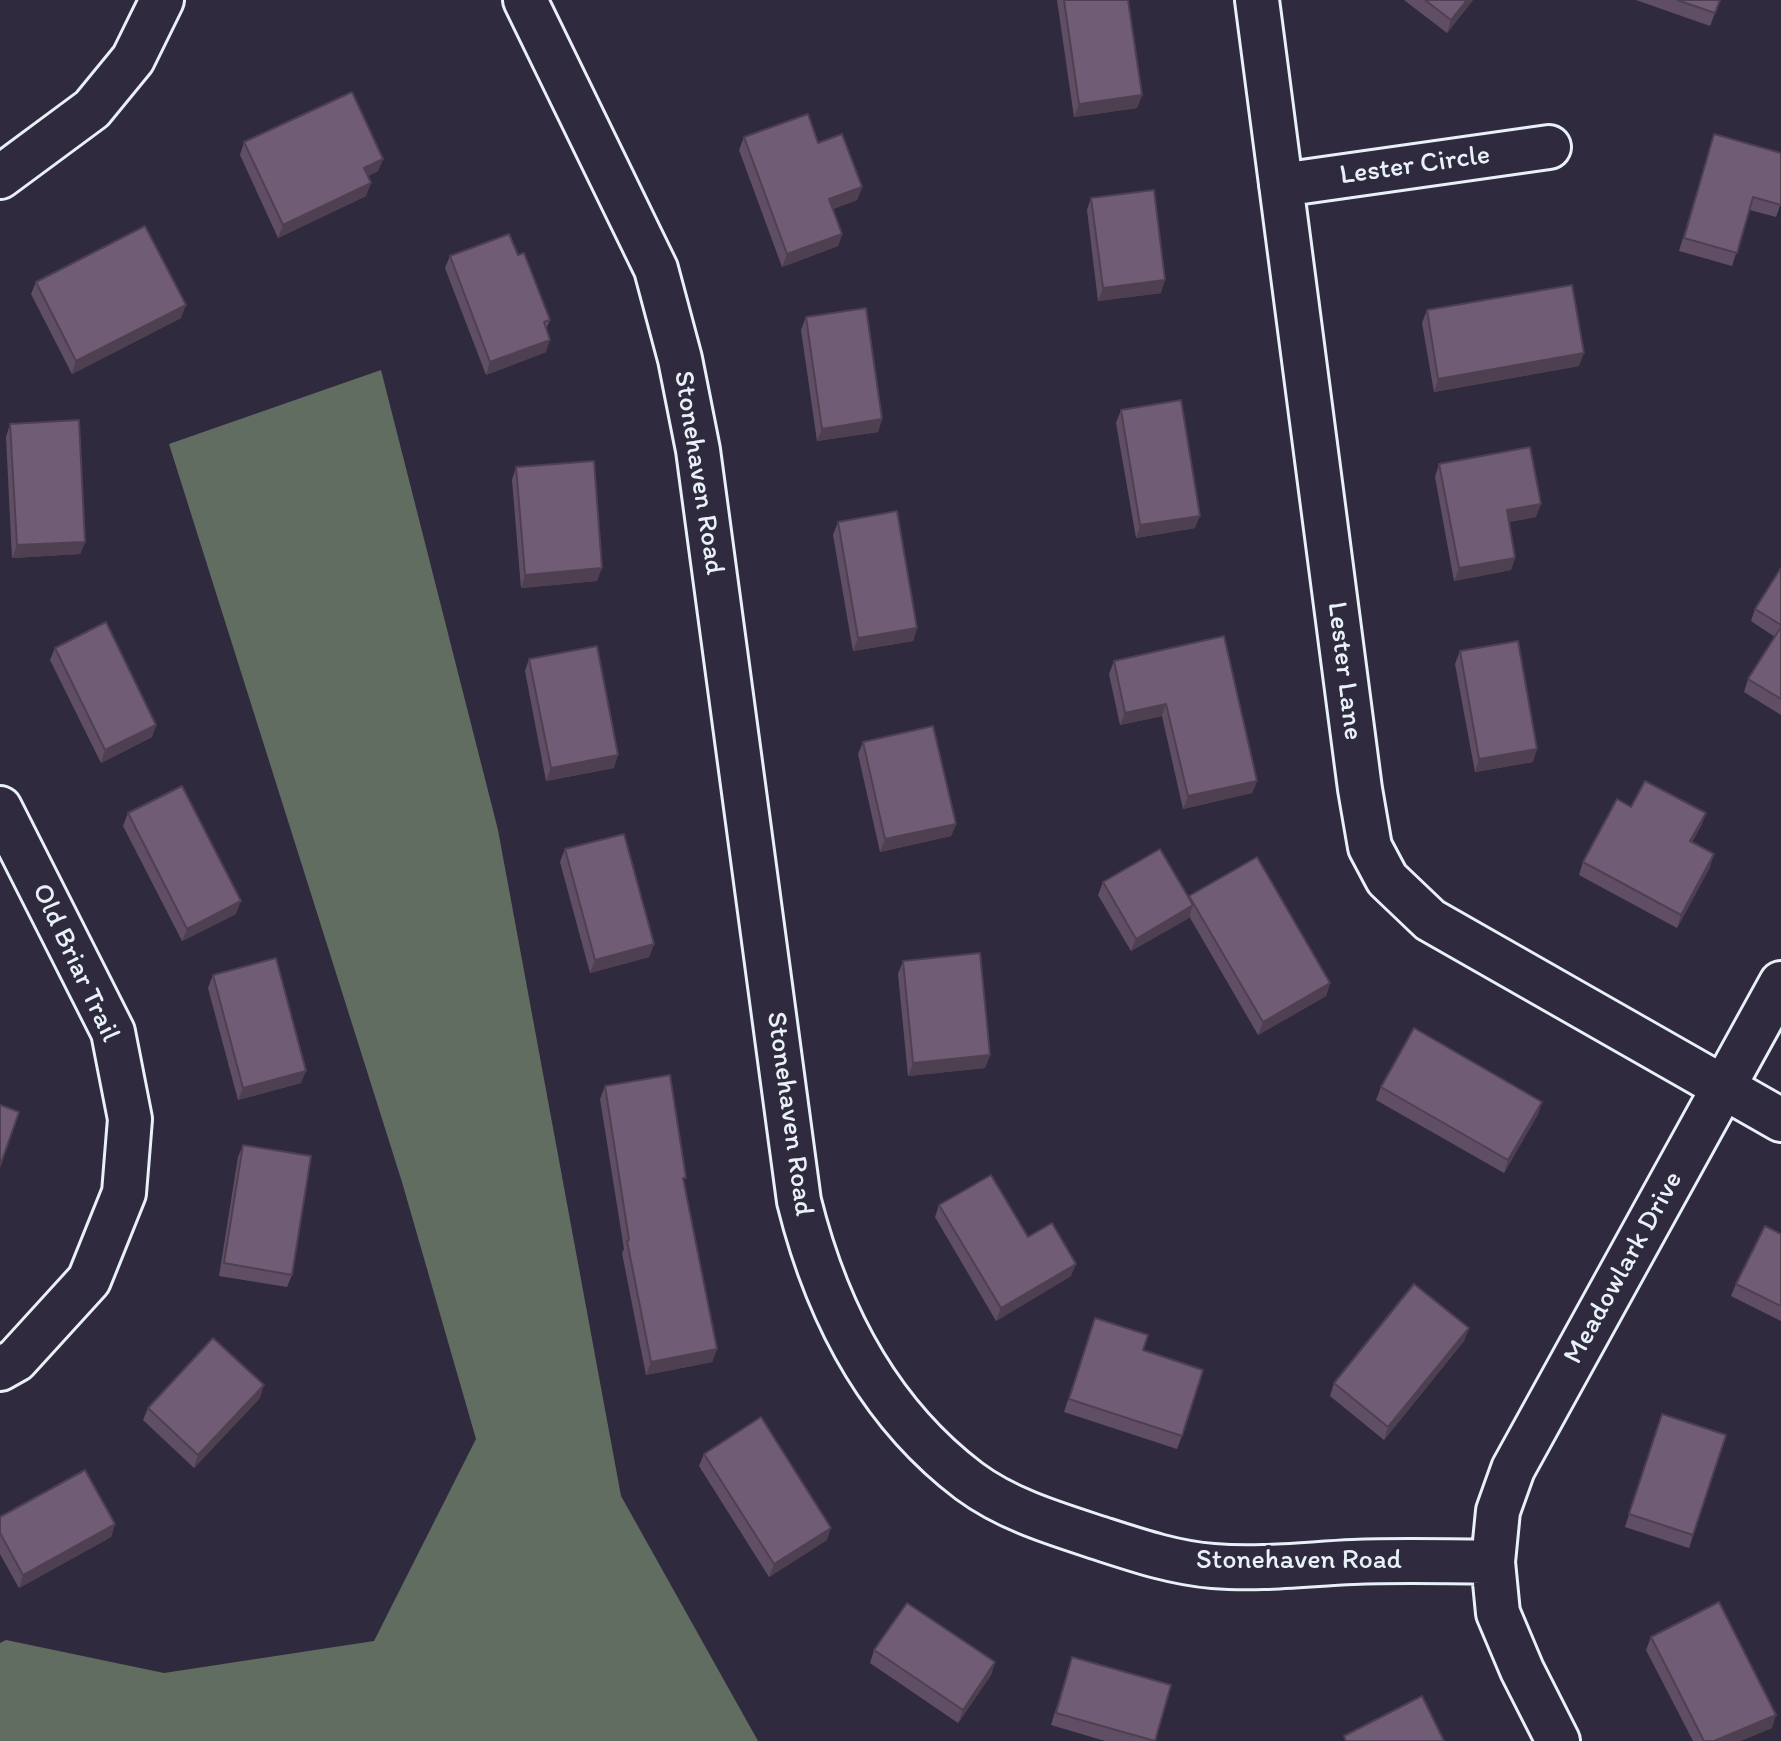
<!DOCTYPE html>
<html>
<head>
<meta charset="utf-8">
<style>
	body { margin:0 }
	canvas { display:block; background:#2f2a3d }
</style>
</head>
<body>
<canvas width="1781" height="1741"></canvas>
<script>
const ctx = document.querySelector('canvas').getContext('2d');
ctx.lineJoin = 'round';
function paint(path, color) { ctx.fillStyle = color; ctx.fill(path, 'evenodd'); }
function strokePath(path, color, width, dash) { ctx.strokeStyle = color; ctx.lineWidth = width; ctx.lineCap = dash ? 'butt' : 'round'; ctx.setLineDash(dash || []); ctx.stroke(path); }
function write(font, color, halo, rows, align = 'center') {
  ctx.font = font + ' Itim,sans-serif'; ctx.lineWidth = 8; ctx.setLineDash([]); ctx.textBaseline = 'middle'; ctx.strokeStyle = halo; ctx.fillStyle = color; for (const [text, x, y, turn = 0] of rows) {
    ctx.save(); ctx.translate(x, y); ctx.rotate((+turn || 0) * Math.PI / 180); ctx.textAlign = isNaN(turn) ? turn : align; if (halo) ctx.strokeText(text, 0, 0); ctx.fillText(text, 0, 0); ctx.restore();
  }
}
const green = new Path2D(`
	M381,370L498,830L621,1496L758,1741H0V1643L6,1640L164,1673L374,1641L476,1439L402,1182L169,444Z`);
const minor = new Path2D(`
	M525,0L656,269L680,359L698,450L799,1201C826,1310 878,1412 969,1481C1008,1510 1056,1524 1102,1539C1139,1551 1175,1563 1213,1566C1259,1570 1307,1564 1353,1562C1399,1560 1446,1561 1493,1562
	M1257,0L1360,789L1370,847L1387,879L1430,920L1781,1120
	M0,177L92,109L133,59L162,0
	M1281,185L1549,147
	M0,808L113,1032L130,1119L124,1193L89,1280L16,1360L0,1369
	M1558,1741L1522,1670L1498,1613L1493,1562L1498,1511L1513,1469L1781,983`);
const wall = new Path2D(`
	M1057,0H1128L1142,95L1137,108L1074,117Z
	M1404,0H1473L1447,33Z
	M1636,0H1720L1710,26Z
	M1714,134L1781,203L1776,217L1750,210L1732,266L1679,251Z
	M744,137L818,143L862,187L857,200L833,209L842,234L838,246L782,267L739,150Z
	M244,142L383,159L378,171L368,176L366,196L278,238L240,155Z
	M1091,198L1161,293L1098,301L1087,210Z
	M518,255L550,320L546,329V352L486,375L445,268L450,256Z
	M36,282L181,318L72,374L31,294Z
	M1427,310L1579,366L1434,392L1422,323Z
	M806,317L882,419L878,432L817,441L801,330Z
	M1121,410L1195,528L1136,538L1116,423Z
	M10,424L85,542L80,554L12,558L6,437Z
	M1439,464L1536,517L1509,522L1515,558L1511,570L1454,581L1435,477Z
	M516,467L597,581L521,588L512,480Z
	M838,522L917,628L913,641L853,651L833,535Z
	M1781,568V715L1744,692L1748,679L1775,637L1751,621L1755,609Z
	M1224,636L1257,781L1252,793L1183,809L1162,716L1120,725L1109,674L1114,661Z
	M55,648L156,725L152,737L101,763L50,660Z
	M1460,651L1533,762L1475,772L1455,664Z
	M529,659L614,768L546,781L525,671Z
	M863,742L956,824L951,836L880,852L858,754Z
	M1631,807L1706,813L1701,826L1692,842L1710,867L1677,928L1579,875L1583,862Z
	M128,813L236,914L182,941L123,826Z
	M565,849L654,944L649,957L590,973L560,862Z
	M1103,882L1189,898V896L1330,983L1326,996L1258,1035L1189,916V918L1131,951L1098,895Z
	M903,961L990,1055L985,1068L908,1076L898,974Z
	M213,975L301,1083L238,1100L208,988Z
	M605,1086L684,1183L717,1349L712,1362L646,1375L622,1253L624,1249L600,1099Z
	M1381,1087L1542,1102L1538,1114L1504,1173L1376,1100Z
	M243,1145L292,1275L287,1287L219,1276L238,1157Z
	M939,1205L1028,1237L1071,1276L996,1321L935,1217Z
	M1781,1234V1321L1731,1296L1736,1284Z
	M1095,1318L1143,1350L1182,1436L1177,1449L1064,1412Z
	M1469,1328L1464,1341L1384,1440L1330,1396L1334,1383Z
	M260,1398L194,1468L143,1420L148,1408Z
	M1662,1414L1726,1435L1689,1548L1625,1527Z
	M704,1454L827,1540L769,1577L699,1466Z
	M0,1517L115,1524L111,1537L19,1588L0,1554Z
	M1651,1637L1772,1728L1740,1741H1693L1646,1650Z
	M874,1650L995,1662L991,1675L958,1723L870,1663Z
	M1072,1657L1155,1741H1105L1051,1725Z`);
const shadedWall = new Path2D(`
	M1467,0H1473L1447,33L1451,20Z
	M1142,95L1137,108L1074,117L1079,104Z
	M383,159L378,171L359,180L364,168Z
	M371,183L366,196L278,238L283,225Z
	M862,187L857,200L825,212L829,199Z
	M842,234L838,246L782,267L787,254Z
	M1165,280L1161,293L1098,301L1103,288Z
	M186,305L181,318L72,374L76,361Z
	M550,340L546,352L486,375L490,362Z
	M1584,353L1579,366L1434,392L1438,379Z
	M882,419L878,432L817,441L822,429Z
	M1541,504L1536,517L1502,523L1507,510Z
	M1200,516L1195,528L1136,538L1140,525Z
	M85,542L80,554L12,558L17,545Z
	M1515,558L1511,570L1454,581L1459,568Z
	M602,568L597,581L521,588L525,575Z
	M917,628L913,641L853,651L858,638Z
	M1166,704L1162,716L1120,725L1125,713Z
	M156,725L152,737L101,763L105,750Z
	M1537,749L1533,762L1475,772L1479,759Z
	M618,755L614,768L546,781L551,768Z
	M1257,781L1252,793L1183,809L1188,796Z
	M1706,813L1701,826L1686,854L1690,841Z
	M956,824L951,836L880,852L885,839Z
	M1714,854L1710,867L1677,928L1681,915Z
	M241,901L236,914L182,941L187,929Z
	M1193,905L1189,918L1131,951L1136,939Z
	M654,944L649,957L590,973L595,960Z
	M1330,983L1326,996L1258,1035L1263,1022Z
	M990,1055L985,1068L908,1076L913,1063Z
	M306,1071L301,1083L238,1100L243,1088Z
	M1542,1102L1538,1114L1504,1173L1508,1160Z
	M1076,1264L1071,1276L996,1321L1001,1308Z
	M1469,1328L1464,1341L1384,1440L1388,1427Z
	M717,1349L712,1362L646,1375L651,1362Z
	M264,1385L260,1398L194,1468L198,1455Z
	M115,1524L111,1537L19,1588L23,1575Z
	M831,1528L827,1540L769,1577L774,1564Z
	M995,1662L991,1675L958,1723L963,1710Z
	M1776,1715L1772,1728L1740,1741H1714Z`);
const building = new Path2D(`
	M1064,0H1128L1142,95L1079,104Z
	M1425,0H1467L1451,20Z
	M1677,0H1720L1715,13Z
	M352,92L383,159L364,168L371,183L283,225L244,142Z
	M808,114L818,143L842,134L862,187L829,199L842,234L787,254L744,137Z
	M1714,134L1781,153V205L1753,197L1737,253L1684,238Z
	M1154,190L1165,280L1103,288L1091,198Z
	M145,226L186,305L76,361L36,282Z
	M509,234L518,255L524,253L550,320L544,322L550,340L490,362L450,256Z
	M1572,285L1584,353L1438,379L1427,310Z
	M866,308L882,419L822,429L806,317Z
	M1181,400L1200,516L1140,525L1121,410Z
	M79,420L85,542L17,545L10,424Z
	M1530,447L1541,504L1507,510L1515,558L1459,568L1439,464Z
	M594,461L602,568L525,575L516,467Z
	M897,511L917,628L858,638L838,522Z
	M1781,568V625L1755,609Z
	M106,622L156,725L105,750L55,648Z
	M1781,627V699L1748,679Z
	M1224,636L1257,781L1188,796L1166,704L1125,713L1114,661Z
	M1518,641L1537,749L1479,759L1460,651Z
	M597,646L618,755L551,768L529,659Z
	M933,726L956,824L885,839L863,742Z
	M1645,781L1706,813L1690,841L1714,854L1681,915L1583,862L1617,799L1631,807Z
	M182,786L241,901L187,929L128,813Z
	M624,834L654,944L595,960L565,849Z
	M1160,849L1193,905L1136,939L1103,882Z
	M1257,857L1330,983L1263,1022L1189,896Z
	M980,953L990,1055L913,1063L903,961Z
	M276,958L306,1071L243,1088L213,975Z
	M1414,1028L1542,1102L1508,1160L1381,1087Z
	M670,1075L686,1178H683L717,1349L651,1362L627,1241L629,1240L605,1086Z
	M0,1105L19,1112L0,1166Z
	M243,1145L311,1156L292,1275L224,1263Z
	M991,1175L1028,1237L1052,1223L1076,1264L1001,1308L939,1205Z
	M1765,1226L1781,1234V1306L1736,1284Z
	M1414,1284L1469,1328L1388,1427L1334,1383Z
	M1095,1318L1148,1335L1143,1350L1203,1370L1182,1436L1069,1399Z
	M213,1338L264,1385L198,1455L148,1408Z
	M1662,1414L1726,1435L1693,1535L1629,1514Z
	M761,1417L831,1528L774,1564L704,1454Z
	M85,1470L115,1524L23,1575L0,1533V1517Z
	M1719,1602L1776,1715L1714,1741H1704L1651,1637Z
	M907,1603L995,1662L963,1710L874,1650Z
	M1072,1657L1171,1685L1155,1741L1056,1713Z
	M1422,1696L1444,1741H1346L1344,1736Z`);
const streetNames = [
	["Lester Circle",1415,166,-8],
	["Stonehaven Road",698,473,81],
	["Lester Lane",1344,671,83],
	["Old Briar Trail",75,963,65],
	["Stonehaven Road",789,1114,82],
	["Meadowlark Drive",1624,1268,-61],
	["Stonehaven Road",1299,1561]
];
paint(green, '#626d62');
strokePath(minor, '#e8f1f8', 48);
strokePath(minor, '#2f2a3d', 42);
paint(wall, '#604f64');
paint(shadedWall, '#4e4051');
paint(building, '#705c74');
strokePath(building, '#4e4051', 2);
write('28px', '#e8f1f8', '#2f2a3d', streetNames);
</script>
</body>
</html>
